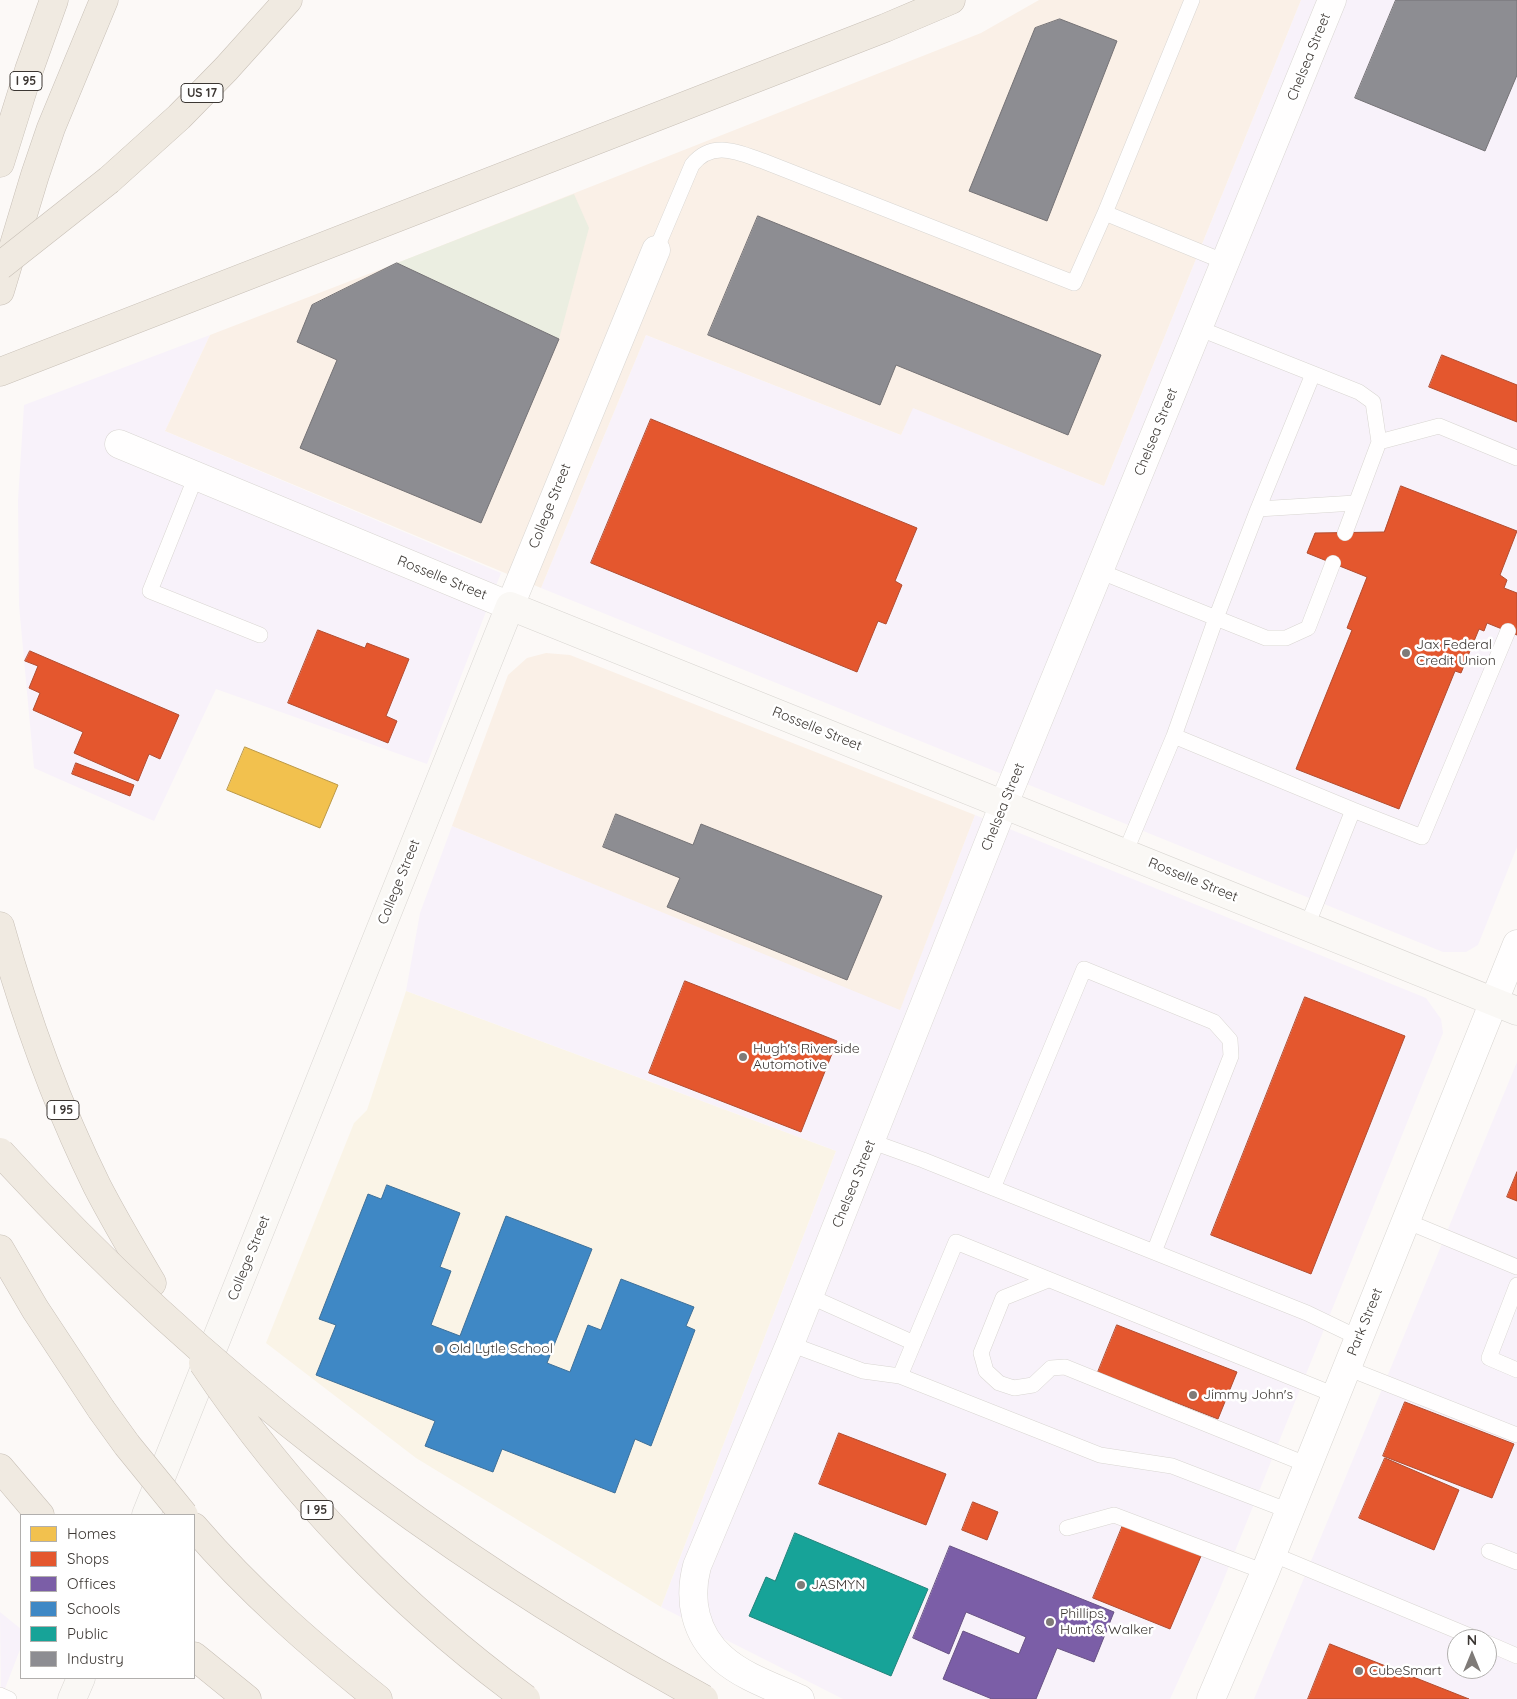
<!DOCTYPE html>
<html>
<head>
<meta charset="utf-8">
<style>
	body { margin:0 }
	#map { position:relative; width:1517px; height:1699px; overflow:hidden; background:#fcf9f7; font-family:Quicksand,sans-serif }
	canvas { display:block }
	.legend { position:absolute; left:20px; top:1514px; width:175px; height:165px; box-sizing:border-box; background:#fff; border:1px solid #b1afad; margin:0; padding:6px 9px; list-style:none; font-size:15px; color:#3c3733 }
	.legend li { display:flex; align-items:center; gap:10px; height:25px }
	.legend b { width:25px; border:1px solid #b1afad }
	.north { position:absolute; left:1447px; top:1629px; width:50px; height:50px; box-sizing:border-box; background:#fff; border:1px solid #b1afad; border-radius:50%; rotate:0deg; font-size:14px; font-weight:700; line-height:20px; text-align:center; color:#3c3733 }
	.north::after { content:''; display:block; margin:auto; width:18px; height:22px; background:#7f7b78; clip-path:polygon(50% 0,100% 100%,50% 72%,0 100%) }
</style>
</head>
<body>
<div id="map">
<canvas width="1517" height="1699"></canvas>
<ul class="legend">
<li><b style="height:14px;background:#f2c14e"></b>Homes</li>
<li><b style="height:14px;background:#e4572e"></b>Shops</li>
<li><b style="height:14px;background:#7b5ea7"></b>Offices</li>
<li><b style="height:14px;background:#3f88c5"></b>Schools</li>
<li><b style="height:14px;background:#17a398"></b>Public</li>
<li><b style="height:14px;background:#8d8d92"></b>Industry</li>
</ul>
<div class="north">N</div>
</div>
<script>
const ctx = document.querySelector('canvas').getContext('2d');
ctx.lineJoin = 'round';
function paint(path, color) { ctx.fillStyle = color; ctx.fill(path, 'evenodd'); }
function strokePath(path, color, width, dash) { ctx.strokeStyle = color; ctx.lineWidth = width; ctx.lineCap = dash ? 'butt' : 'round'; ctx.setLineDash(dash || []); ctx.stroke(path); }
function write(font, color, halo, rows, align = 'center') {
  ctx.font = font + ' Quicksand,sans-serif'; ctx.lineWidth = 5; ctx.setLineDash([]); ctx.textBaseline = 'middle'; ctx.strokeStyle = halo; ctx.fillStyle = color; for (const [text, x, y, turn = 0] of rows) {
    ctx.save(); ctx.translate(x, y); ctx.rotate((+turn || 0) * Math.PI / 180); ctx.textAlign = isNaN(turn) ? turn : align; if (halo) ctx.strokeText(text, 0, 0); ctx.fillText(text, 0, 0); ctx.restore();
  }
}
const commercial = new Path2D(`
	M1301,0H1517V847L1478,945L1466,952H1443L541,588L646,335L901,435L912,407L1104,486Z
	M210,335L165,431L501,573L427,764L216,689L154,821L34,768L19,605L18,500L24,405Z
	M975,815L1426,998L1441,1019L1443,1033L1217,1596L1170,1699H843L661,1607L836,1151L406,991L420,913L452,826L900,1009Z
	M1517,1062V1699H1254ZM1457,1639H1487V1669H1457Z
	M0,1612L21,1629V1647L1,1699Z`);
const built = new Path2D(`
	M1039,0H1301L1104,486L913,408L901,435L646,335L541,588L165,431L210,335L397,263L981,33Z
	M546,653L570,655L975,815L900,1010L452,826L508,675L527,658Z`);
const education = new Path2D(`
	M406,991L836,1151L661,1607L416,1458L266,1343L354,1123L367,1110Z`);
const green = new Path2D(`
	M574,194L589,228L559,339L397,263Z`);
const homes = new Path2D(`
	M245,747L338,785L320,828L227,790Z`);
const shops = new Path2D(`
	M1442,355L1517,385V422L1429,387Z
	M651,419L917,528L895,581L902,585L886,624L878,621L857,672L591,563Z
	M1401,486L1517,531L1500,575L1507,580L1504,588L1517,593V635L1487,623L1484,631L1479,629L1461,673L1455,671L1399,809L1296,769L1352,630L1347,628L1367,577L1307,553L1315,533L1384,532Z
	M318,630L365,648L367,643L409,659L386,716L397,721L388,743L288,703Z
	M30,651L179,715L160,759L149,754L138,781L74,753L83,732L33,710L40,693L29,688L38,666L25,661Z
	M76,763L134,785L130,796L72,774Z
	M685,981L837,1041L801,1132L649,1073Z
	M1305,997L1405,1036L1311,1274L1211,1235Z
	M1517,1172V1201L1507,1197Z
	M1117,1325L1237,1372L1218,1419L1098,1372Z
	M1405,1402L1514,1444L1492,1498L1383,1456Z
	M839,1433L946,1474L926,1525L819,1484Z
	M1385,1458L1459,1490L1434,1550L1359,1518Z
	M973,1502L998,1512L987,1540L962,1530Z
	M1123,1525L1201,1556L1170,1629L1093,1598Z
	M1330,1644L1469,1699H1308Z`);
const offices = new Path2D(`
	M950,1546L1114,1612L1094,1662L1057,1648L1036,1699H992L943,1679L963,1631L1019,1654L1026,1637L966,1612L949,1654L913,1638Z`);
const schools = new Path2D(`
	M387,1185L460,1213L440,1267L451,1271L431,1325L460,1336L506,1216L592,1249L547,1363L570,1372L588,1325L601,1330L621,1279L694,1307L686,1326L695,1330L651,1446L635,1439L615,1493L502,1449L493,1472L425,1446L435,1421L316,1375L336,1325L319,1319L368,1194L381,1199Z`);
const public = new Path2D(`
	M795,1533L928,1589L891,1676L749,1616L766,1577L775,1581Z`);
const industry = new Path2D(`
	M1396,0H1517V75L1485,151L1355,98Z
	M1060,19L1117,41L1047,221L969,191L1035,28Z
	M758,216L1101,355L1068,435L896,365L880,405L708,335Z
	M397,263L559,339L481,523L300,448L337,360L297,342L312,305Z
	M616,814L693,845L701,824L882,896L847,980L667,907L680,878L603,847Z`);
const service = new Path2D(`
	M1105,213L1192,0
	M656,250L692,165C712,140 737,152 763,161L1074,283L1105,213L1225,262
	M1198,328L1359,392L1373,402L1379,442L1345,533
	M1379,442L1439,426L1517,458
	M196,476L150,591L260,635
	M1258,509L1313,374
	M1333,563L1308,628L1286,638H1266L1216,618L1258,509L1355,503
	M1099,571L1216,618L1174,736
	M1353,810L1422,837L1508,631
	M1125,853L1174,736L1353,810L1307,926
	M870,1141L923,1160L1307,1313L1359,1338
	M993,1188L1084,969L1214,1022L1230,1040L1231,1056L1154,1252
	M1406,1221L1517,1267
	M1048,1280L1003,1298L981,1353L986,1371L999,1383L1014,1388L1033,1385L1051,1368L1065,1367L1308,1465
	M1517,1285L1489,1358L1517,1370
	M809,1296L914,1343
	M790,1344L863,1371L900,1376L1100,1455L1172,1466L1289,1511
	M1347,1368L1517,1435
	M900,1376L956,1242L1335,1395
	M1067,1528L1114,1515L1265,1572
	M1489,1551L1517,1562
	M1272,1554L1477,1639
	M1487,1643L1517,1656
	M0,1695L9,1699`);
const minor = new Path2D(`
	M119,444L510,606L656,250
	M800,1699C774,1687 743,1677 722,1658C695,1634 688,1600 697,1566L790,1344L1004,804L1332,0`);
const tertiary = new Path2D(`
	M1211,1699L1265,1572L1517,944`);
const secondary = new Path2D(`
	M146,1515L510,606L1517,1011
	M72,1699L81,1678`);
const motorway = new Path2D(`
	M0,163L29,70L54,0
	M109,180L179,117L226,69L288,0
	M0,291L35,175L51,128L104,0
	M0,372L885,28L951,0
	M0,926C25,1016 56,1103 97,1186C114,1219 133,1251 152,1283
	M0,1249L35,1309L101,1409
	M0,1468L40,1515
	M194,1527C249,1591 312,1646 378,1699
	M194,1656L247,1699`);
const motorwayBridge = new Path2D(`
	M0,266L109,180
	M0,1152C201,1373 441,1556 704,1699
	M203,1363C289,1492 400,1607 526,1699
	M101,1409L127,1445L184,1515`);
const markers = [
	[1406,653,5,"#7f7b78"],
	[743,1057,5,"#7f7b78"],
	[439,1349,5,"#7f7b78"],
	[1193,1395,5,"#7f7b78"],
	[801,1585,5,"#7f7b78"],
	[1050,1622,5,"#7f7b78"],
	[1359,1671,5,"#7f7b78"]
];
const shields = [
	[26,81,32],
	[202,93,42],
	[63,1110,32],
	[317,1510,32]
];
const shieldNames = [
	["I 95",26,81],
	["US 17",202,93],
	["I 95",63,1110],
	["I 95",317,1510]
];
const streetNames = [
	["Chelsea Street",1309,57,-68],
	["Chelsea Street",1156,432,-68],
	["College Street",550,506,-68],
	["Rosselle Street",442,578,22],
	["Rosselle Street",817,729,22],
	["Chelsea Street",1003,807,-68],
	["Rosselle Street",1193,880,22],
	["College Street",399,882,-68],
	["Chelsea Street",854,1184,-68],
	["College Street",249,1258,-68],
	["Park Street",1365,1322,-68]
];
const poiNames = [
	["Jax Federal",1416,645],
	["Credit Union",1416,661],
	["Hugh's Riverside",753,1049],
	["Automotive",753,1065],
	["Old Lytle School",449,1349],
	["Jimmy John's",1203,1395],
	["JASMYN",811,1585],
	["Phillips,",1060,1614],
	["Hunt & Walker",1060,1630],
	["CubeSmart",1369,1671]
];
paint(commercial, '#f8f2fa');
paint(built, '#faf0e7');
paint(education, '#faf4e7');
paint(green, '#ebeee1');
paint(homes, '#f2c14e');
strokePath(homes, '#bb9846', 1);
paint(shops, '#e4572e');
strokePath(shops, '#b24d30', 1);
paint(offices, '#7b5ea7');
strokePath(offices, '#685284', 1);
paint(schools, '#3f88c5');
strokePath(schools, '#3e7099', 1);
paint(public, '#17a398');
strokePath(public, '#22837a', 1);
paint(industry, '#8d8d92');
strokePath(industry, '#757376', 1);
strokePath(service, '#d9d6d2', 16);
strokePath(minor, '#d9d6d2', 29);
strokePath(tertiary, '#d9d6d2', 29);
strokePath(secondary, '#d9d6d2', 29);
strokePath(motorway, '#c8c0b7', 29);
strokePath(service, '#fffefe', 15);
strokePath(minor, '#fffefe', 28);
strokePath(tertiary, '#fffefe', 28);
strokePath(secondary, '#faf8f5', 28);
strokePath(motorway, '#f0eae1', 28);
strokePath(motorwayBridge, '#c8c0b7', 29, []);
strokePath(motorwayBridge, '#f0eae1', 28);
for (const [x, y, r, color] of markers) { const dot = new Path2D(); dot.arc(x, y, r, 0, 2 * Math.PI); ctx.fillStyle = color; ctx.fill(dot); strokePath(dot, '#fff', 2); }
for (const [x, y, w] of shields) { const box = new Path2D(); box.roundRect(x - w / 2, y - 9.5, w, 19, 4); ctx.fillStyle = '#fff'; ctx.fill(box); strokePath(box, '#3c3733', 1); }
write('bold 12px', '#3c3733', null, shieldNames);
write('14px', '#3c3733', '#fff', streetNames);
write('14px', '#3c3733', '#fff', poiNames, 'left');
</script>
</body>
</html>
